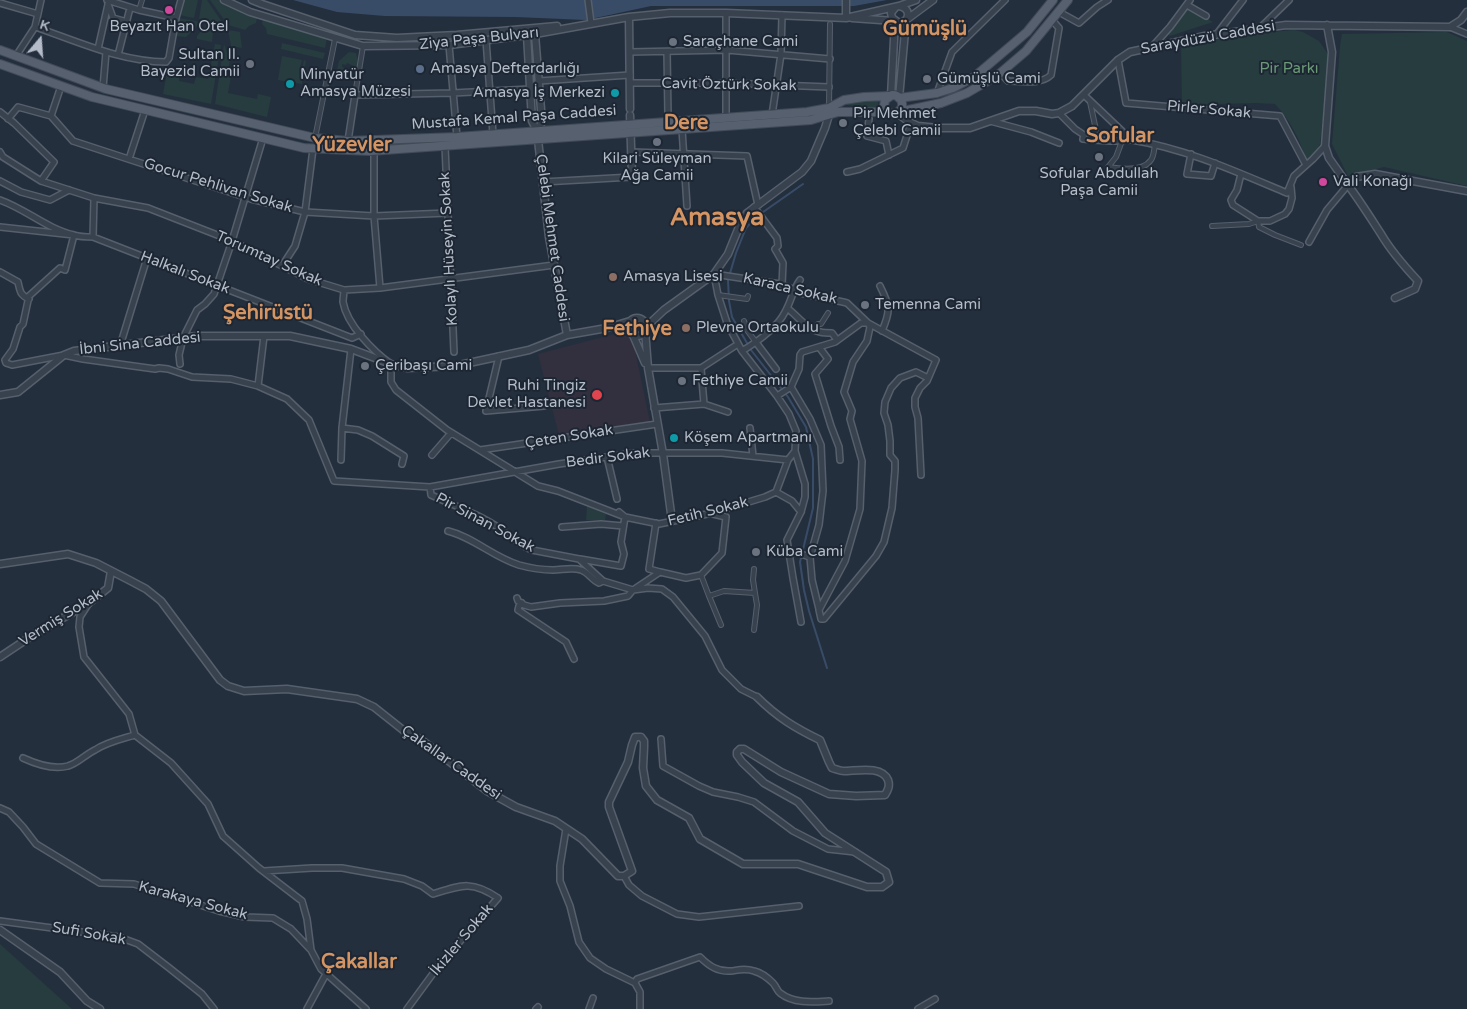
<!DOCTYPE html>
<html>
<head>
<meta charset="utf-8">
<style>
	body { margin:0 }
	#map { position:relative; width:1467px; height:1009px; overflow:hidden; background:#242f3e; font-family:"Varela Round",sans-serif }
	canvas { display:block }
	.north { position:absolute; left:15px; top:15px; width:50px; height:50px; -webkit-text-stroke:4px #1d2633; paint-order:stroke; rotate:18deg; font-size:14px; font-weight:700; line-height:20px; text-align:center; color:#b4bcc9 }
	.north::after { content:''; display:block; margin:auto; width:18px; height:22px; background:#b4bcc9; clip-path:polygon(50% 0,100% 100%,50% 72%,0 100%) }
</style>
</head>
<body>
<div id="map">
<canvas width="1467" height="1009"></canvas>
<div class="north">K</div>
</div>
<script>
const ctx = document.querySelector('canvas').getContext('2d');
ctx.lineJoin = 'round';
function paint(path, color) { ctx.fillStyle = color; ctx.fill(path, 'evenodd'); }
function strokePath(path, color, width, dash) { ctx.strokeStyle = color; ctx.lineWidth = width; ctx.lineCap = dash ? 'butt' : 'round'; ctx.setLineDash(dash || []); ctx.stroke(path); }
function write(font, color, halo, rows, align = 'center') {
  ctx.font = font + ' "Varela Round",sans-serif'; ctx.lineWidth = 4; ctx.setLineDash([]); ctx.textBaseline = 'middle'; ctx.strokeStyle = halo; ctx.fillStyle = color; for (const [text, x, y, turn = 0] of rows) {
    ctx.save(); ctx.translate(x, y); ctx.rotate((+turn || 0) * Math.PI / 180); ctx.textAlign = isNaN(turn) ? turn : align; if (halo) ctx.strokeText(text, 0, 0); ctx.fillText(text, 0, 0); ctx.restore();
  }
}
const medical = new Path2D(`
	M615,334H625L633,341L650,422L559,435L538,354Z`);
const green = new Path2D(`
	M182,0H198L194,18L179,15Z
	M202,0H207L224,25L199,19Z
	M210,0H219L226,5L257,17L256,23L249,26L245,30L228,25Z
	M1187,7L1213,22L1170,36L1166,33Z
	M179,18L201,22L186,37L175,36Z
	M263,19L327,38L325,48L267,34L266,28L262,24Z
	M206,25L224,30L223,33L213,31L212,42L197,39V36Z
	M228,30L240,32L242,48L231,46Z
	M1294,30L1303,32L1319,41L1328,54V74L1320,144L1315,154L1306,159C1299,138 1290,120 1275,104L1256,103L1182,105L1181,44L1240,35Z
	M1447,32L1467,41V186L1384,167L1348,176L1332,144L1340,46L1342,34Z
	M282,43L325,53L323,59L281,49Z
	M215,44L221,45L211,104L163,94L167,73L179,75V81L194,84L196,77L208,79Z
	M224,44L230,60L227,75L231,76L228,93L257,99L258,94L271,97L267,117L215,104Z
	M349,52L356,53L358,60L357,73L348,72L349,70H353L354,66L347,63L346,65L342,64V67L345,68L344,71L337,70L339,61Z
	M282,56L302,60L300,68L302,69L304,60L306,61L302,84L278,80Z
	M878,100V108L846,105L857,101Z
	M587,506L606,514L605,520H586Z
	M0,944L72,1009H0Z`);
const water = new Path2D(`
	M293,0H887L854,6H651L586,20L516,17L385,16L337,12Z`);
const stream = new Path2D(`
	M803,184L756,217L746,228L736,253L728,280L729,301L732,317L751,350L788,397L806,427L813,459V508L800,562L804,590L809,611L827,668`);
const pedestrian = new Path2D(`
	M139,10L142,0
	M355,95L363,46
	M1090,102L1096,130L1094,140
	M829,108L830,24
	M315,138L335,39
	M1122,141L1116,157L1108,167C1120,169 1143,172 1151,160C1154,156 1154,150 1155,144
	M1212,226L1249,224L1258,221L1259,227L1275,235L1301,245
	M718,295L747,299L748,296
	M744,321L747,330L755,341
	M815,330L818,324H821L828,313
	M701,575L709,596L724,591L755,593L753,580L754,569
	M709,596L721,625
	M754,630L757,605L755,593`);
const minor = new Path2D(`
	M107,0L139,10L176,18L181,0
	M588,0L591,23
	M0,3L38,14
	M108,4L113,18L127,22
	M1187,5L1206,16
	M1059,12L1079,23L1097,7L1108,0
	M35,27C77,41 121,62 166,62L169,58L176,18
	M1450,27L1467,34
	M1259,29L1289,0
	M1216,35L1243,0
	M486,40L493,134
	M449,45L457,137
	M1152,47L1170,27L1190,0
	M98,49L109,0
	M630,52L727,50L830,59
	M667,52L668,115
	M118,55L130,8
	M16,56L35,27L41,0
	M1118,60L1126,103L1280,116L1306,165
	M1000,73L1008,81C1021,81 1041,85 1051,75L1059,28L1052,20
	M630,83H726L829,87
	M103,88L106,52
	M937,93L952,52L1005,0
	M1084,95L1122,131L1129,140
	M0,112L14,123L54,162L41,181
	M1059,113L1075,129L1084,135L1083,139C1094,140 1105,141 1117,141C1122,141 1127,139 1132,140C1187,149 1237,172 1287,193L1294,176L1313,159L1325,146
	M772,115L781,54L782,15
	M51,116L61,86
	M726,118V13
	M8,119L18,107L51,116L73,141L251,199L305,212L374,216L448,213
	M869,119L867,136L886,141L889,155
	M990,121L1031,132L1059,143
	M682,129L687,206
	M348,141L355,95L453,93L530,89L539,81L630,75
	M445,146L454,352
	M374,151V216L380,288
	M0,152L3,157L41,181L94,198L148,208L230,240L308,279L344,290L380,288L554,265
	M632,152L747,156L758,205
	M1191,154L1187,174L1211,176L1215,163
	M129,159L145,110
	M847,172L860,169L903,148L911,123
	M1241,174L1237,190L1231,200L1233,205L1258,221H1270L1285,214L1289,209L1292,198L1291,187
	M0,181L21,192L50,200L69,190
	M543,182L632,177
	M0,200C26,209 47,229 74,235C80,237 87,237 93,237L94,198
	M754,207L777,238L778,246L775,249L783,263L782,285
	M0,227L74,235L65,270L60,268L29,296L23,324L20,327L13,349L5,360L6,363L12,365L64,355L83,359L155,369L159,368L168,369L192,377L231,379L258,386L287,399L309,420L334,481L430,487L431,495C455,506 481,515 502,530C513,537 520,546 532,550L579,559L603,581L633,590L648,588L662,589L673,597L705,636L722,670L741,689L757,697
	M93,237L352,338L361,334
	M1309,242L1327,210L1348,185
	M282,266L295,246L305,212L313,149
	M0,272L18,282C20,291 20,295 29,299
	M880,286C890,306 891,310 882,331
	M344,290C344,293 343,298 343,302C347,325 373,351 391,364V382L396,390L447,430L538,486L558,491L625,517L659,524L712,513L765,497L776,492L788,460L795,451L796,431L789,414L777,396L742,351L727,323L718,295L714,274L780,284L795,290L796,292L843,302L847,303L868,323L936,360L927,381L920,388L915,398V407L918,418L921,475
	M787,308C798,316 806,329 820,332C824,333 828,333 832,333L837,340
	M755,341L776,369
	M120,346L147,258
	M819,347L828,359L815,374L831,426L839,447L840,460
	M742,351C757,342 777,328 785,312C791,302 793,289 800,280
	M499,356L486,411L544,406
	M180,364L179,355L183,338L197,310L205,304L214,294L232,241L263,138
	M648,368H701L738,344
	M701,368L704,404
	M258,386L264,336
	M791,387L799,369L800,355L802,352L835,342L861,323H868L870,327L867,341L853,362L844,392L852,411L850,419L862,461L860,509L845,561L819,610L821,619H824L876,556L884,542L892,508L895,470V461L890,455V441L888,425L884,413L885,402L891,388L900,378L916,372L928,378
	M791,387L810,419L821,445L823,491L819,525L810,557L812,580L819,609
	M777,396L791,387
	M654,408L704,404L728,412
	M342,428L358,430L372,436L404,456L402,464
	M750,428L753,456
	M480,450L657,424
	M795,451L805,484V497L801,512L787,540L793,578L801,622
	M432,455L451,433
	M607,457L617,499
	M341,460L342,428L351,349
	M430,487L559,464L634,453H722L788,460
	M776,492L792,501L801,512
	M562,527L601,524L623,526
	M448,531C473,537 493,557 519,565C530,568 542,570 553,570C562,570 572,567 581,570C588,572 592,580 599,583L603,581
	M788,550L810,557
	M580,559L621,566L624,554L621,542L625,517L619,512
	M660,572L686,578L701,575L722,553L726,517L713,514
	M517,598L518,601L524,605L531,607L560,603L604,601L628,596L633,590L660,572L649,569L656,523
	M89,603L80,617L79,627L84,657L129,714L135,735L171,763L208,804L223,836L259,868L302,901L307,919L311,950L321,969L366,1009
	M522,603L519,606L518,610L566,642L574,659
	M661,739L663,766L699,786L713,792L738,797L754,802L793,831L828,849L855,852
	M23,758C36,764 53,770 68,766C77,764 86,754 95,750C107,742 122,739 135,735
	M0,808L9,812L23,827L36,844L100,883L134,884L219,911L245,917L273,918L291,929L310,949
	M566,829L560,866V881L570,906L579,942L590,958L606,969L635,983L640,992V1009
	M264,871L312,868H342L404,879L422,886L433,894C461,885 472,880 498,898L440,964L407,1009
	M624,876L629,885L642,896L677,914L699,917L799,906
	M0,921L119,937L138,944L168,967L202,994L214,1009
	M635,983L637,979L700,957C709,966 718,972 731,971C739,970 745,968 754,971C762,973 768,978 773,983C776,986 777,991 780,993C794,1004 813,1002 829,1001
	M307,1009L326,974
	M536,1009L538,1007
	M589,1009L593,998
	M918,1009L935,999`);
const tertiary = new Path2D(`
	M224,0L250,12L363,46L449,45L535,34L629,17L670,13H726L846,18L899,6C911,8 911,21 899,23L892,18L891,13L895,8
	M252,0L262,4L355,35L397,38L457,35L557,26
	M899,6L916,0
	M629,17L630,109
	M846,18V0
	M852,18L895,21L891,96
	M1327,25L1332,52L1325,146L1329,158L1348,185L1356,177L1375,174L1467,191
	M535,34L542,122L537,131
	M527,35L532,121L537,131L549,237L567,335
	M899,98L906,20L933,0
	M897,113L909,122L918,126L938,128H970L1019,111H1036L1052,114L1059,113L1072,106L1118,60L1130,52L1205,36L1286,25L1450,27L1461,20L1467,12
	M630,115L632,177
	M1348,185C1360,201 1370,217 1381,234C1391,251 1404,266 1418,281L1415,289L1395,298
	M628 327a9 9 0 1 1 18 0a9 9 0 1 1-18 0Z
	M646,327L664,310L714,274L728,254L739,227L747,213L802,172L811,161L825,128L829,115
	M645,330L648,368L663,454L672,521
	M633,335L645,363
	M0,395L18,392L64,355L74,351L197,336H290L351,349L391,364L407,368L455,366L529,350L567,335L607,328L630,321
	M0,564L68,554L96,563L131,581L146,589L161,601L220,680L228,686L244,691L287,689L357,699L374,707L403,730L423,741L487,791L516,807L555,821L582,839L618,876H624L632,871L609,807V802L628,762L632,745L635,737H641L644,741V747L643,768L646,786L657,800L689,818L700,839L743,864H798L867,887H882L889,882L886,872L825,833L798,802L764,783L742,762L737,755V752L740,749H744L781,772L829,794L856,796L885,795C888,790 890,786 888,780C882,765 856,771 844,771C840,771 836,769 832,768L829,762L820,740C795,728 777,717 757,697
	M0,657L33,635L89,603L108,588L111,571
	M0,930L60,972L87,1001L100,1009`);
const primary = new Path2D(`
	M0,50L106,89L315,138L348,141L457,137L807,112L829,108L844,100L864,97L889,96
	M0,64L92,97L304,148L370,151L811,120L838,112H888C894,115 899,113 902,107C903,100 899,95 892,95L885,100L884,106L888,112
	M899,98L937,93L953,88L974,77L1027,32L1053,0
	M899,112L941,103L967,93L998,75L1026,51L1068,0`);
const markers = [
	[169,10,5,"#d1479c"],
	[673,42,5,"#6b7280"],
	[250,64,5,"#6b7280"],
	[420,69,5,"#5c6f8a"],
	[927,79,5,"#6b7280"],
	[290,84,5,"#0f9aa8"],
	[615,93,5,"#0f9aa8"],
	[843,123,5,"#6b7280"],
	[657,142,5,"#6b7280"],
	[1099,157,5,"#6b7280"],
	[1323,182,5,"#d1479c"],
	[613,277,5,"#8d6e63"],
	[865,305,5,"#6b7280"],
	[686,328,5,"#8d6e63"],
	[365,366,5,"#6b7280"],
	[682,381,5,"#6b7280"],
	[597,395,6,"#e0444e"],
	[674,438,5,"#0f9aa8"],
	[756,552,5,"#6b7280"]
];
const poiNames = [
	["Beyazıt Han Otel",169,27,"center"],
	["Saraçhane Cami",683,42],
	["Sultan II.",240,55,"right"],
	["Bayezid Camii",240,72,"right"],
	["Amasya Defterdarlığı",430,69],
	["Minyatür",300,75],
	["Amasya Müzesi",300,92],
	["Gümüşlü Cami",937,79],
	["Amasya İş Merkezi",605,93,"right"],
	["Pir Mehmet",853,114],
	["Çelebi Camii",853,131],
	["Kilari Süleyman",657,159,"center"],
	["Ağa Camii",657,176,"center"],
	["Sofular Abdullah",1099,174,"center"],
	["Paşa Camii",1099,191,"center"],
	["Vali Konağı",1333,182],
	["Amasya Lisesi",623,277],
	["Temenna Cami",875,305],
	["Plevne Ortaokulu",696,328],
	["Çeribaşı Cami",375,366],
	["Fethiye Camii",692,381],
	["Ruhi Tingiz",586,386,"right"],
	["Devlet Hastanesi",586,403,"right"],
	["Köşem Apartmanı",684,438],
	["Küba Cami",766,552]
];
const streetNames = [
	["Saraydüzü Caddesi",1208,38,-10],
	["Ziya Paşa Bulvarı",479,39,-6],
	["Cavit Öztürk Sokak",729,85,1],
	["Pirler Sokak",1209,110,5],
	["Mustafa Kemal Paşa Caddesi",514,118,-4],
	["Gocur Pehlivan Sokak",218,186,17],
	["Çelebi Mehmet Caddesi",552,238,82],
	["Kolaylı Hüseyin Sokak",449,249,-93],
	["Torumtay Sokak",269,259,24],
	["Halkalı Sokak",185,273,21],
	["Karaca Sokak",790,289,13],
	["İbni Sina Caddesi",140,344,-6],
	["Çeten Sokak",569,437,-9],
	["Bedir Sokak",608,458,-7],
	["Fetih Sokak",708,512,-14],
	["Pir Sinan Sokak",485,523,28],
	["Vermiş Sokak",61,618,-32],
	["Çakallar Caddesi",451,763,35],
	["Karakaya Sokak",193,901,15],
	["Sufi Sokak",89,934,10],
	["İkizler Sokak",462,940,-50]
];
const parkNames = [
	["Pir Parkı",1289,69]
];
const districtNames = [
	["Gümüşlü",925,30],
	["Dere",686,124],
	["Sofular",1120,137],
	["Yüzevler",352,146],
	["Şehirüstü",268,314],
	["Fethiye",637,330],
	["Çakallar",359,963]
];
const townNames = [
	["Amasya",717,218]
];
paint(medical, '#32303f');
paint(green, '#263c3f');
paint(water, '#394c67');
strokePath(stream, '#394c67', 2);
strokePath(pedestrian, '#565f6c', 6);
strokePath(minor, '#565f6c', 8);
strokePath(tertiary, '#565f6c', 9);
strokePath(primary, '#414a57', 10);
strokePath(pedestrian, '#38414e', 4);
strokePath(minor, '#38414e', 5);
strokePath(tertiary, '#38414e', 6);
strokePath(primary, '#56606e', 8);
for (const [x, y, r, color] of markers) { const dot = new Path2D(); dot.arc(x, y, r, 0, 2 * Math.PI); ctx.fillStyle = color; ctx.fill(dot); strokePath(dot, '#1d2633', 2); }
write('15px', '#b4bcc9', '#1d2633', poiNames, 'left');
write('15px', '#b4bcc9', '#1d2633', streetNames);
write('15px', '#6b9a76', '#1d2633', parkNames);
write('bold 20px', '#d59563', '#1d2633', districtNames);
write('bold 25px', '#d59563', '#1d2633', townNames);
</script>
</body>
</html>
